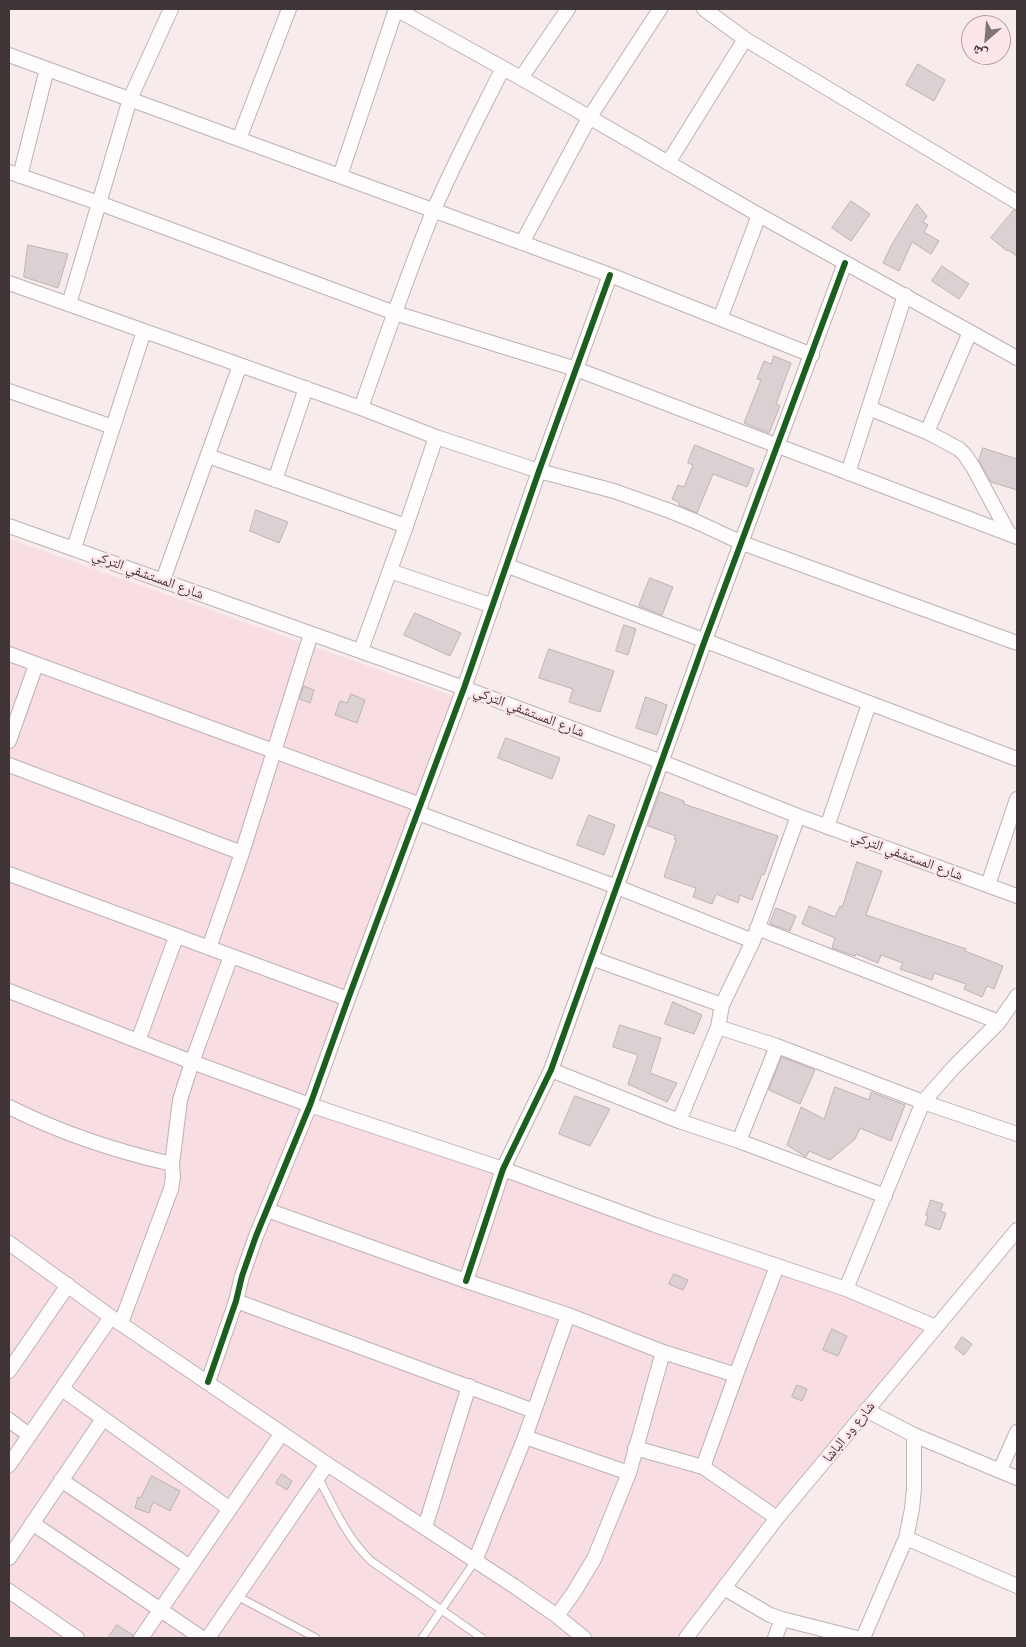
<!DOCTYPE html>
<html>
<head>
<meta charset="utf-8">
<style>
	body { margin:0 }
	#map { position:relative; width:1026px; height:1647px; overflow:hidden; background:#f7ebec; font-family:Quicksand,"Noto Naskh Arabic",sans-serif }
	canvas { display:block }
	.frame { position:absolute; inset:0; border:10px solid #3f3436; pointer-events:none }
	.north { position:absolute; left:961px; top:15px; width:50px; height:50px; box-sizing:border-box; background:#fce6e9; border:1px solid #b09fa1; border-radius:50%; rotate:207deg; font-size:14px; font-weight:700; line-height:20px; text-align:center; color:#3f3436 }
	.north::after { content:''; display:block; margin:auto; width:18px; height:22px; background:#7f7476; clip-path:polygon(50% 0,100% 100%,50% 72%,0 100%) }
</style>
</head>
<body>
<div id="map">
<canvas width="1026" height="1647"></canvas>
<div class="frame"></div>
<div class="north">ش</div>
</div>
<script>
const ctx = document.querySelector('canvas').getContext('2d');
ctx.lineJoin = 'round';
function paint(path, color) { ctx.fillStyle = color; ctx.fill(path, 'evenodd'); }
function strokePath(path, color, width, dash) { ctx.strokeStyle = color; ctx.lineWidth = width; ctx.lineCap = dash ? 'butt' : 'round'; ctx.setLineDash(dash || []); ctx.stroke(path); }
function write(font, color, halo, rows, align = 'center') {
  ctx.font = font + ' Quicksand,"Noto Naskh Arabic",sans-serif'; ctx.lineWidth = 5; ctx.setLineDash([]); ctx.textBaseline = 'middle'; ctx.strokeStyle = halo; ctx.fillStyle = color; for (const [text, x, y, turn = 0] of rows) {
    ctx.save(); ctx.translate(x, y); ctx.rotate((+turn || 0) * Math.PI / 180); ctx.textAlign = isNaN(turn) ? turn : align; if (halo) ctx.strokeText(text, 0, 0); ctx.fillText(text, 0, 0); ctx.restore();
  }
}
const built = new Path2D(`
	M9,539L453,696L328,1079L318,1104L567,1192L925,1328L740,1566L681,1638H9Z`);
const building = new Path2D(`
	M918,64L945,80L934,101L906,85Z
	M851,201L870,214L851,241L832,228Z
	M917,204L927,216L923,222L928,225L924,232L939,241L931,254L912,242L899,271L883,263L891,246Z
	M1014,210L1017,211V256L1008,250L1007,251L991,238Z
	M28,245L68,254L58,288L24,277Z
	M942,266L969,284L959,299L932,281Z
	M774,356L791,363L776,404L780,406L769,433L744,423L761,380L757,379L764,361L771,364Z
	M695,445L754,469L747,487L713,474L697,513L679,505V502L672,499L678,485L684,487L693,465L688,463Z
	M983,448L1017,459V490L991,482L979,461Z
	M256,510L288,522L279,543L250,531Z
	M650,578L673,587L662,615L639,606Z
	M415,613L461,633L450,656L404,635Z
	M624,625L636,629L628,655L616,651Z
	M549,649L614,671L600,712L569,702L573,689L539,678Z
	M304,686L314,690L310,703L300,699Z
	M351,694L365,700L357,723L335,715L340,701L347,703Z
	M646,697L667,705L657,735L636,728Z
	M506,738L560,758L552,779L498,758Z
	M660,792L684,801V804L778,836L764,875L762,874L752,900L740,895L738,903L716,894L712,904L693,897L696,888L664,877L676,840L674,839L676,836L648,826Z
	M589,815L615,825L604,855L577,845Z
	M857,862L882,871L866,915L966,949L965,951L1003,966L994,989L987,986L982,997L964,989L966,984L934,973L932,980L900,969L903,963L881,955L878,963L856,954L855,956L832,948L835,938L802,924L809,906L835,917L840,906L842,907Z
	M776,908L796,916L790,931L770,924Z
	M673,1002L702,1015L694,1034L665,1024Z
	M620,1025L661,1038L650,1073L677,1083L667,1102L628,1084L638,1055L613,1047Z
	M782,1057L815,1070L800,1104L769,1090Z
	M835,1087L869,1100L871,1092L905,1105L891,1141L860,1128L855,1139L830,1160L809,1151L806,1157L787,1145L801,1107L824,1119Z
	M575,1096L610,1109L590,1146L559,1134Z
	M931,1200L943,1204L940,1211L946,1213L940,1230L925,1225L928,1216L926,1215Z
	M674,1274L688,1280L683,1290L669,1284Z
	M832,1329L847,1336L838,1356L823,1350Z
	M962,1337L972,1344L964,1355L955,1348Z
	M797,1385L807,1389L802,1401L792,1397Z
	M282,1474L292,1481L287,1490L276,1483Z
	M152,1476L180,1491L170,1511L153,1502L149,1513L135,1508L138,1497L140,1498Z
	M117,1625L133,1635L132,1638H108Z`);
const lane = new Path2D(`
	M318,1477C334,1507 346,1537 371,1561L482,1638
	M237,1596L316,1638
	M422,1638L475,1561`);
const street = new Path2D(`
	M396,9L521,78L759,215L1017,358
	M704,9L745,39L1017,202
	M9,55L610,275L812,355
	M521,78L568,9
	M239,139L289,9
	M668,163L745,39
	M9,172L99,203L395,313L576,369L1017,537
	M20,176L47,69
	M340,176L396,9
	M522,243L589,118L660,9
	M9,283L361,408L436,437L539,471L614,491L670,511L697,522L742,543L1017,643
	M69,304L130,99L171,9
	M720,319L759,215
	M9,391L113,427
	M361,408C384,342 407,276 433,212C454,163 479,116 503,68
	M869,408L927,432L959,449L965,455L973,467L1009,534
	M927,432L970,332
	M208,456L406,526L436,437
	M848,473L905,295
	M275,480L306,388
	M9,526L464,688L662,762L798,816L1017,896
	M74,548L144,331
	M508,566C678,630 847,696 1017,759
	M390,571L493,606
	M163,580L240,365
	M361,650L406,526
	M9,654L421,805
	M9,741L36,665
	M9,765L242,853
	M418,813L617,887L753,941
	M827,827L869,704
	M9,874L348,999
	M988,885L1017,799
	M757,928L999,1022
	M209,948L242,853L311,634
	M591,958L722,1005
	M9,991L192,1062L310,1105L503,1169L655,1225L846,1289L936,1327
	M718,1027L777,1046L923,1102L1017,1134
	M138,1041L176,937
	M551,1070L679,1121L739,1141L885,1196
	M9,1107C61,1133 115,1151 172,1164
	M679,1121L718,1027L722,1005L753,941L798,816
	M739,1141L777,1046
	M267,1210L466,1281L568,1315L663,1352L736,1375
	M9,1243L111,1317L327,1464L514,1586L557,1616L584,1638
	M466,1281L503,1169L551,1070L705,640L845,263
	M846,1289L923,1102L954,1067L999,1022L1017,996
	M236,1301L534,1411
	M121,1323L171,1189L173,1177L172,1164L180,1100L192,1062L231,956
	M9,1371L68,1285
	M208,1382L236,1301L242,1276L256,1236L310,1105L348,999L464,688L539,471L610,275
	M62,1389L230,1509
	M866,1410L914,1435L1017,1478
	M9,1420L29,1435
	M525,1437L629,1473
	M635,1448L703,1467L777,1518
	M9,1465L111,1317
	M703,1467L736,1375L777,1266
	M1000,1470L1017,1432
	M61,1480L190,1567
	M32,1523L202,1638
	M425,1527L469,1386
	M906,1538L1017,1586
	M9,1558L103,1419
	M475,1561L525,1437L568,1315
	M724,1588L770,1615L782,1619L857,1638
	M9,1591L77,1638
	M557,1616L574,1592L594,1559L629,1473L663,1352
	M141,1638L282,1433
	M208,1638L327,1464
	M686,1638L777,1518L1017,1230
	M775,1638L782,1619
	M863,1638L906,1538L912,1509L914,1489V1435`);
const cycleway = new Path2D(`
	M466,1281L503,1169L551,1070L705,640L845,263
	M208,1382L236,1301L242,1276L256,1236L310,1105L348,999L464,688L539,471L610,275`);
const streetNames = [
	["شارع المستشفي التركي",148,575,20],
	["شارع المستشفي التركي",529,712,21],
	["شارع المستشفي التركي",907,856,20],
	["شارع ود الباشا",849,1432,-51]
];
paint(built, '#f8dee3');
paint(building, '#dcd1d2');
strokePath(building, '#bdb2b4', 1);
strokePath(lane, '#bcb2b3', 9);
strokePath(street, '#bcb2b3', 16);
strokePath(lane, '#fefcfc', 7);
strokePath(street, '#fefcfc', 14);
strokePath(cycleway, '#1b5e20', 6);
write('14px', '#3f3436', '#fce6e9', streetNames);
</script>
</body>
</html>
